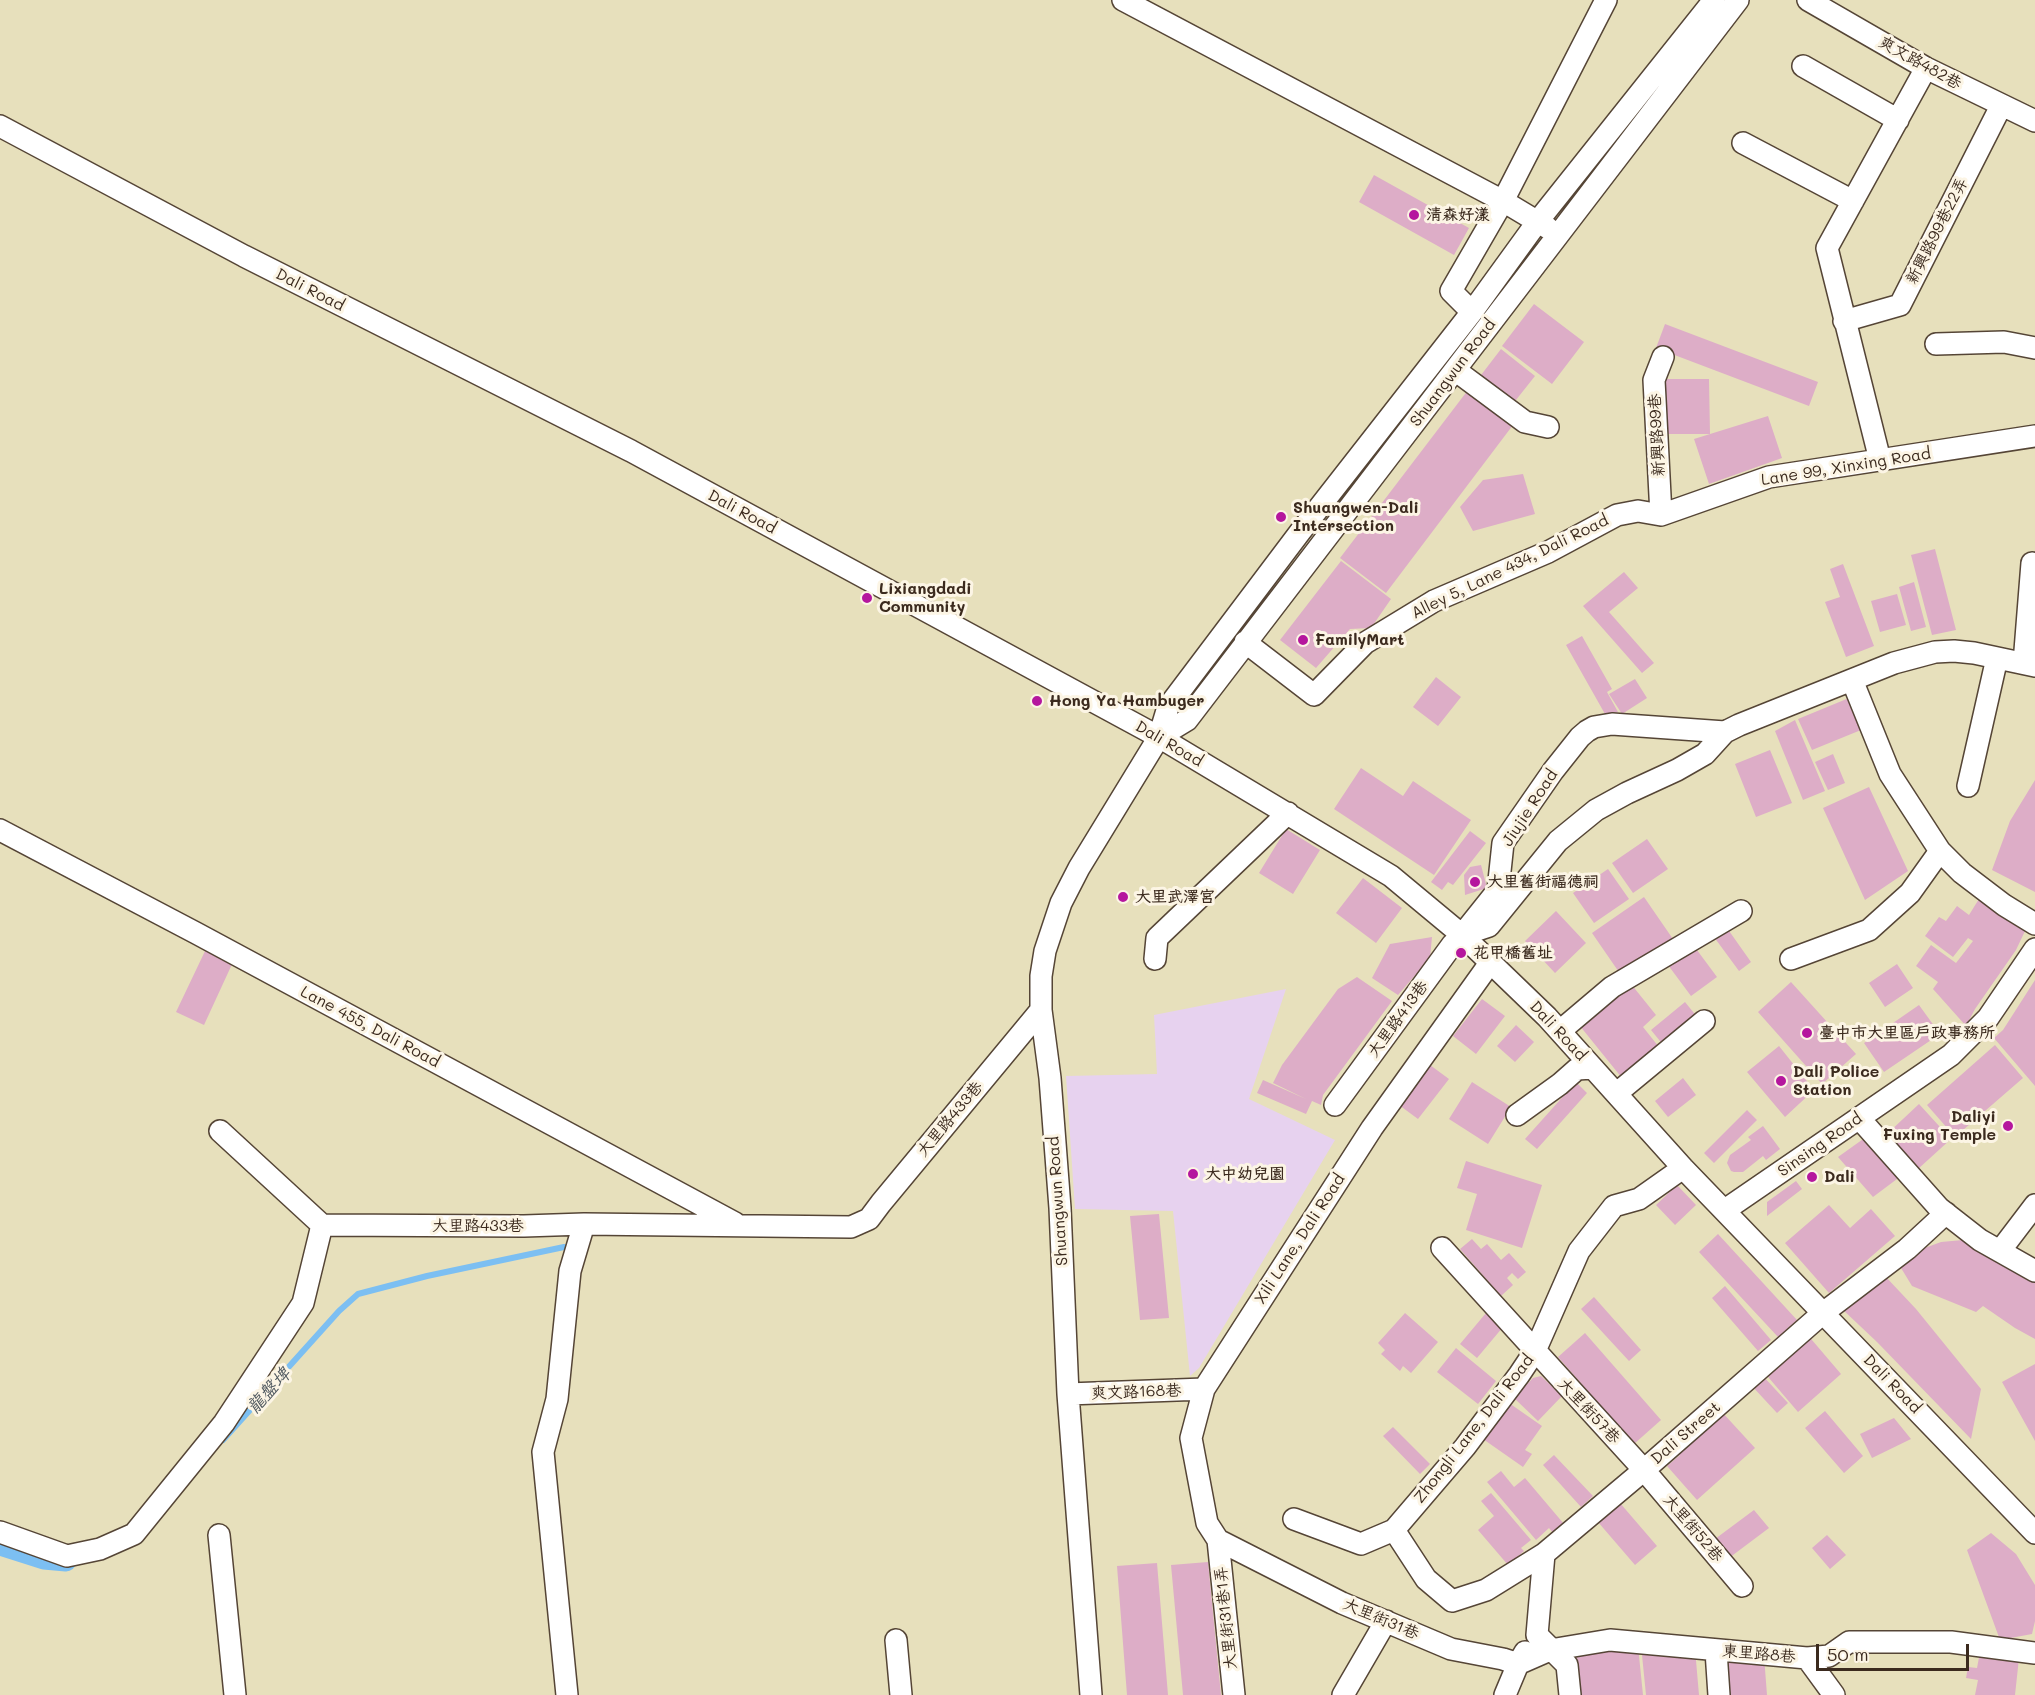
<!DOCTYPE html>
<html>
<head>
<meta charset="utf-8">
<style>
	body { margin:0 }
	#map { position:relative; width:2035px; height:1695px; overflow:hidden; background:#e7e0bc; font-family:Mali,sans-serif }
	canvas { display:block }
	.scale { position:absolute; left:1816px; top:1644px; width:153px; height:27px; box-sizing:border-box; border:3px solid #3b2a1e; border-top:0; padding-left:8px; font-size:18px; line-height:21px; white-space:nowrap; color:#3b2a1e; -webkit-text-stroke:4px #fcf5e5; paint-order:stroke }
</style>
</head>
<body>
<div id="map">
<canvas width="2035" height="1695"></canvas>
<div class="scale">50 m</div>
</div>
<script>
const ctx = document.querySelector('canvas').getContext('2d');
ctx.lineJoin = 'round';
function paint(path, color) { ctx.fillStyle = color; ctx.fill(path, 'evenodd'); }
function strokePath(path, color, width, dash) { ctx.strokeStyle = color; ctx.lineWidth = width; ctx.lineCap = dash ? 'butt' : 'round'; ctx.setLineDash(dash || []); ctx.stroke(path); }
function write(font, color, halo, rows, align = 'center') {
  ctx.font = font + ' Mali,"LXGW WenKai TC",sans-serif'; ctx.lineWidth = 6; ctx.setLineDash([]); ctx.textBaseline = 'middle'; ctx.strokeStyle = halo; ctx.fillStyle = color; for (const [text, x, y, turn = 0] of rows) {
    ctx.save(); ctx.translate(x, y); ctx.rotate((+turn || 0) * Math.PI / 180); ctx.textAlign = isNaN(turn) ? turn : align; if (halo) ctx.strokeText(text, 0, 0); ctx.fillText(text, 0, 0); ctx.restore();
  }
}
const built = new Path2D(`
	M1286,989L1249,1099L1335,1140L1199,1368L1190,1376L1173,1211L1075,1209L1066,1076L1157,1074L1154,1015Z`);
const stream = new Path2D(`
	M223,1440L339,1311L358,1294L427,1276L564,1247`);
const canal = new Path2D(`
	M0,1545L44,1559L66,1561`);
const building = new Path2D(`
	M1374,175L1469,228L1454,255L1359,202Z
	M1534,304L1584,342L1552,384L1502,346Z
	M1665,324L1818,382L1809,406L1656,348Z
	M1501,349L1535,376L1512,405L1478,379Z
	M1662,379H1709L1710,434H1663Z
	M1468,390L1513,425L1386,593L1340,558Z
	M1768,416L1782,458L1709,484L1694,439Z
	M1523,474L1535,514L1473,531L1460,507L1483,480Z
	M1935,549L1956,630L1932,635L1911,555Z
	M1341,561L1391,599L1371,628L1350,629L1316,668L1280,640Z
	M1843,564L1874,646L1846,657L1825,602L1840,597L1830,569Z
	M1624,572L1638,588L1609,612L1654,663L1642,673L1583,606Z
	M1914,582L1926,627L1911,631L1899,587Z
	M1897,594L1906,625L1880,632L1871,601Z
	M1582,636L1612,689L1607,692L1618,712L1605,714L1566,645Z
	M1436,677L1461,697L1438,726L1413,707Z
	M1635,679L1647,698L1622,714L1609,694Z
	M1849,698L1861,730L1812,750L1798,719Z
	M1795,720L1825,791L1803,800L1775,731Z
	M1770,750L1792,803L1756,817L1735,764Z
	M1833,754L1845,783L1828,790L1815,762Z
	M1361,768L1403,796L1413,781L1471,820L1434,875L1334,809Z
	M2035,780V892L1992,870L2010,821Z
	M1869,787L1908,871L1865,900L1823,808Z
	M1286,829L1320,850L1293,894L1259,873Z
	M1470,831L1486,843L1453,885L1448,882L1442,890L1431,882Z
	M1647,839L1668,869L1633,893L1612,863Z
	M1481,865L1487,888L1465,895L1464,875L1470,867Z
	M1608,869L1629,899L1594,923L1573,893Z
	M1363,878L1402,908L1376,943L1336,913Z
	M1987,886L2034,912L2016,950L1975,1009L1966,1026L1933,989L1938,982L1916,966L1931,945L1956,963L1973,941L1968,938L1953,957L1925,936L1939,917L1946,921L1957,906L1969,915Z
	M1644,897L1675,942L1623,978L1592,933Z
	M1556,911L1586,943L1555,973L1525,941Z
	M1727,928L1751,962L1739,971L1714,937Z
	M1432,937L1430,958L1398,995L1372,978L1390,944Z
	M1694,946L1717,977L1691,996L1668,965Z
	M206,949L233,962L204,1025L176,1012Z
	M1897,964L1913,988L1885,1007L1869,983Z
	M1357,977L1392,1001L1323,1095L1321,1105L1312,1101L1306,1114L1257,1093L1263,1080L1306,1099L1273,1083L1282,1065L1338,989Z
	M2035,980V1086L1994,1038L2003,1030Z
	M1791,982L1856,1054L1822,1084L1758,1012Z
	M1631,984L1656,1015L1643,1027L1659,1047L1622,1078L1580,1026Z
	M1482,999L1505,1016L1476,1054L1453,1036Z
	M1685,1002L1698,1018L1664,1046L1651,1030Z
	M1919,1005L1940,1034L1884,1072L1864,1043Z
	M1516,1025L1534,1042L1515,1062L1497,1046Z
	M1995,1045L2023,1078L1955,1137L1927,1105Z
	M1779,1046L1814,1090L1785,1117L1747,1072Z
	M1430,1065L1449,1079L1418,1119L1399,1105Z
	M1683,1078L1696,1095L1668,1117L1655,1101Z
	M1472,1082L1511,1107L1488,1144L1449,1119Z
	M1576,1082L1587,1093L1537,1149L1525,1139Z
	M1919,1104L1951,1139L1918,1169L1887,1134Z
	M1747,1110L1757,1120L1714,1163L1704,1153Z
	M1763,1126L1780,1149L1766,1160L1763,1156L1743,1172H1734L1731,1171L1727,1163L1730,1155L1751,1140L1748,1137Z
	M1866,1137L1901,1176L1873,1197L1838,1157Z
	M1466,1161L1542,1185L1522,1248L1466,1230L1477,1194L1457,1188Z
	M1796,1181L1802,1189L1767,1216V1202Z
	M1677,1185L1696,1205L1675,1225L1656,1205Z
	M1829,1205L1850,1228L1871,1209L1895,1236L1829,1293L1785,1243Z
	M1159,1214L1169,1318L1140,1320L1130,1216Z
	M1718,1234L1797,1320L1778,1337L1699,1252Z
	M1472,1239L1481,1249L1487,1244L1501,1260L1509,1253L1526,1272L1518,1279L1512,1273L1507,1278L1513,1285L1501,1296L1460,1249Z
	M1963,1240L1991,1251L2035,1276V1339L2015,1328L1983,1306L1976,1312L1912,1286L1898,1263L1922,1249L1941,1242Z
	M1885,1276L1916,1309L1981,1389L1971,1439L1877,1342L1841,1308Z
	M1725,1286L1771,1340L1758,1351L1712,1298Z
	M1594,1297L1641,1350L1629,1361L1581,1309Z
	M1405,1313L1438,1342L1411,1373L1403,1366L1400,1371L1381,1354L1385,1350L1378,1343Z
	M1486,1313L1503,1327L1477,1358L1460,1344Z
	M1585,1333L1661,1420L1634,1444L1558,1357Z
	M1806,1333L1841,1374L1798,1412L1763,1371Z
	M1456,1348L1496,1381L1478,1404L1437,1372Z
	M2035,1364V1441L2002,1382Z
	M1762,1375L1788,1403L1777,1413L1751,1385Z
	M1541,1376L1562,1396L1538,1421L1514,1398L1533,1378Z
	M1509,1403L1542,1426L1525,1450L1532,1454L1523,1467L1483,1439Z
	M1721,1411L1755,1448L1697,1500L1667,1466L1680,1455L1676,1451Z
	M1825,1411L1863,1456L1844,1473L1805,1428Z
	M1894,1418L1911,1439L1872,1458L1860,1434Z
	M1393,1427L1430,1464L1420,1474L1383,1436Z
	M1554,1455L1593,1496L1581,1507L1543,1465Z
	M1501,1471L1514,1487L1525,1478L1564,1524L1553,1533L1549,1528L1536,1540L1487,1482Z
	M1491,1493L1531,1540L1521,1548L1524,1551L1508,1565L1478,1530L1494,1516L1481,1501Z
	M1620,1503L1657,1546L1635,1565L1598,1522Z
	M1754,1510L1769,1528L1729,1558L1715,1539Z
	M1991,1533L2016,1554L2035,1585V1621L2032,1634L2000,1640L1967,1550Z
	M1827,1535L1846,1555L1830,1569L1812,1548Z
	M1208,1562L1221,1695H1183L1171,1565Z
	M1157,1563L1168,1695H1127L1117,1566Z
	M1638,1646L1643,1695H1580L1576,1651Z
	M1695,1649L1699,1695H1646L1642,1655Z
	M1980,1652L2019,1658L2015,1695H1975L1978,1680L1966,1678L1968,1667L1977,1668Z
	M1764,1656L1767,1695H1727L1724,1659Z`);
const minor = new Path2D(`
	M1123,0L1503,201L1548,228
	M1808,0L1926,68L2035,121
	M1803,66L1898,120
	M0,126L244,256L631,451L1159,737L1391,876L1462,935L1547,1017L1683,1168L2035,1533
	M1743,143L1853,201
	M1472,312L1451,291L1503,201L1606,0
	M1844,321L1900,305L2001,106
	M1936,344L2004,342L2035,348
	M1455,370L1525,422L1548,427
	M1880,460L1827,248L1926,68
	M1661,515L1654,380L1663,357
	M1245,642L1314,695L1365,643L1434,601L1548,552L1617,515L1638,511L1661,515L1769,477L2035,436
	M2024,663L2032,563
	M1852,680L1890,774L1940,851L1962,873L2004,905L2035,924
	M1159,737L1187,720L1738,0
	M1968,786L1997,658
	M0,830L196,933L735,1223
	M1462,935L1489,926L1558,841L1596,810L1627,793L1677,770L1705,754L1725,732L1739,725L1894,663L1935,652L1954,651L1974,653L2035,666
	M1155,959L1157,938L1288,813
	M1791,959L1869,930L1910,893L1940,851
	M1560,1031L1612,987L1741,911
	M1617,1093L1704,1021
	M1335,1105L1452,945L1462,935L1498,890L1503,843L1553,771L1580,737L1587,731L1594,727L1612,724L1725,732
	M1517,1115L1560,1084L1577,1069L1593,1068
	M1859,1118L1939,1208L1980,1240L2035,1271
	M220,1131L322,1225
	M1725,1210L1951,1055L1988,1018L2035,949
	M1442,1248L1644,1470L1742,1586
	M2000,1251L2035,1205
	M1068,1394L1204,1389
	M1294,1519L1361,1544L1394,1530L1465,1447L1519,1375L1535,1351L1579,1251L1614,1206L1639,1199L1683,1168
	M1394,1530L1426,1579L1452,1601L1486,1590L1544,1554
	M0,1532L67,1556L100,1549L134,1534L224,1423L303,1303L322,1225L524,1226L584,1224L851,1227L869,1219L881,1203L1041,1010
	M219,1535L235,1695
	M1218,1540L1342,1603L1451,1649L1503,1659L1518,1664L1550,1650L1610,1640L1807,1658L1829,1656L1849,1642H1951L2035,1653
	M896,1640L901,1695
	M1716,1651L1719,1695
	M1807,1658L1834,1695
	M567,1695L543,1452L557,1399L570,1271L584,1224
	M1091,1695L1068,1394L1060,1208L1050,1078L1041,1010V976L1045,951L1061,903L1079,868L1159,737L1168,707L1300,532L1472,312L1538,221L1714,0
	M1234,1695L1218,1540L1207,1523L1191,1438L1204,1389L1372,1128L1490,963
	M1343,1695L1386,1621
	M1505,1695L1518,1664L1525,1652
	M1570,1695L1567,1665L1537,1635L1544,1554L1644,1470L1823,1313L1907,1249L1946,1213`);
const markers = [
	[1414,215,6,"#b5179e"],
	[1281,517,6,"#b5179e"],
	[867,598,6,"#b5179e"],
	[1303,640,6,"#b5179e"],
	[1037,701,6,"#b5179e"],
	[1475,882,6,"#b5179e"],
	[1123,897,6,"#b5179e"],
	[1461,953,6,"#b5179e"],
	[1807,1033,6,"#b5179e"],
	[1781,1081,6,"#b5179e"],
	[2008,1126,6,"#b5179e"],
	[1193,1174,6,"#b5179e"],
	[1812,1177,6,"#b5179e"]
];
const streetNames = [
	["爽文路482巷",1920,63,29],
	["新興路99巷22弄",1937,231,-63],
	["Dali Road",310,290,27],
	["Shuangwun Road",1453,373,-53],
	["新興路99巷",1657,435,-93],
	["Lane 99, Xinxing Road",1846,467,-9],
	["Dali Road",742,512,28],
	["Alley 5, Lane 434, Dali Road",1510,567,-26],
	["Dali Road",1169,744,30],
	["Jiujie Road",1530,808,-57],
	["大里路413巷",1398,1019,-54],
	["Lane 455, Dali Road",370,1027,28],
	["Dali Road",1558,1031,47],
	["大里路433巷",950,1119,-50],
	["Sinsing Road",1820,1145,-35],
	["Shuangwun Road",1058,1201,-94],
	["大里路433巷",478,1226],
	["Xili Lane, Dali Road",1300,1239,-57],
	["Dali Road",1892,1384,46],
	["爽文路168巷",1136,1392,-2],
	["大里街57巷",1589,1411,47],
	["Zhongli Lane, Dali Road",1474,1429,-52],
	["Dali Street",1686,1433,-41],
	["大里街52巷",1693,1528,50],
	["大里街31巷1弄",1226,1618,-96],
	["大里街31巷",1381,1619,23],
	["東里路8巷",1759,1654,5]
];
const poiNames = [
	["清森好漾",1426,215],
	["Shuangwen-Dali",1293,508],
	["Intersection",1293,526],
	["Lixiangdadi",879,589],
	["Community",879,607],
	["FamilyMart",1315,640],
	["Hong Ya Hambuger",1049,701],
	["大里舊街福德祠",1487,882],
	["大里武澤宮",1135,897],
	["花甲橋舊址",1473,953],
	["臺中市大里區戶政事務所",1819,1033],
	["Dali Police",1793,1072],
	["Station",1793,1090],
	["Daliyi",1996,1117,"right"],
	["Fuxing Temple",1996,1135,"right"],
	["大中幼兒園",1205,1174],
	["Dali",1824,1177]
];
const waterNames = [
	["龍盤埤",269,1391,-48]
];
paint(built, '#e7d2ef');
strokePath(stream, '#7cbff2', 6);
strokePath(canal, '#7cbff2', 21);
paint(building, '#ddadc7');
strokePath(minor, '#554536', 24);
strokePath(minor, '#fff', 21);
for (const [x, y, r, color] of markers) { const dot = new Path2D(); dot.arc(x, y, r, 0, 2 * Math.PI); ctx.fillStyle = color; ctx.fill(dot); strokePath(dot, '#fcf5e5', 2); }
write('16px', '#3b2a1e', '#fcf5e5', streetNames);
write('bold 16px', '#3b2a1e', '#fcf5e5', poiNames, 'left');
write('italic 18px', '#4e575e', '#fcf5e5', waterNames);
</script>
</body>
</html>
